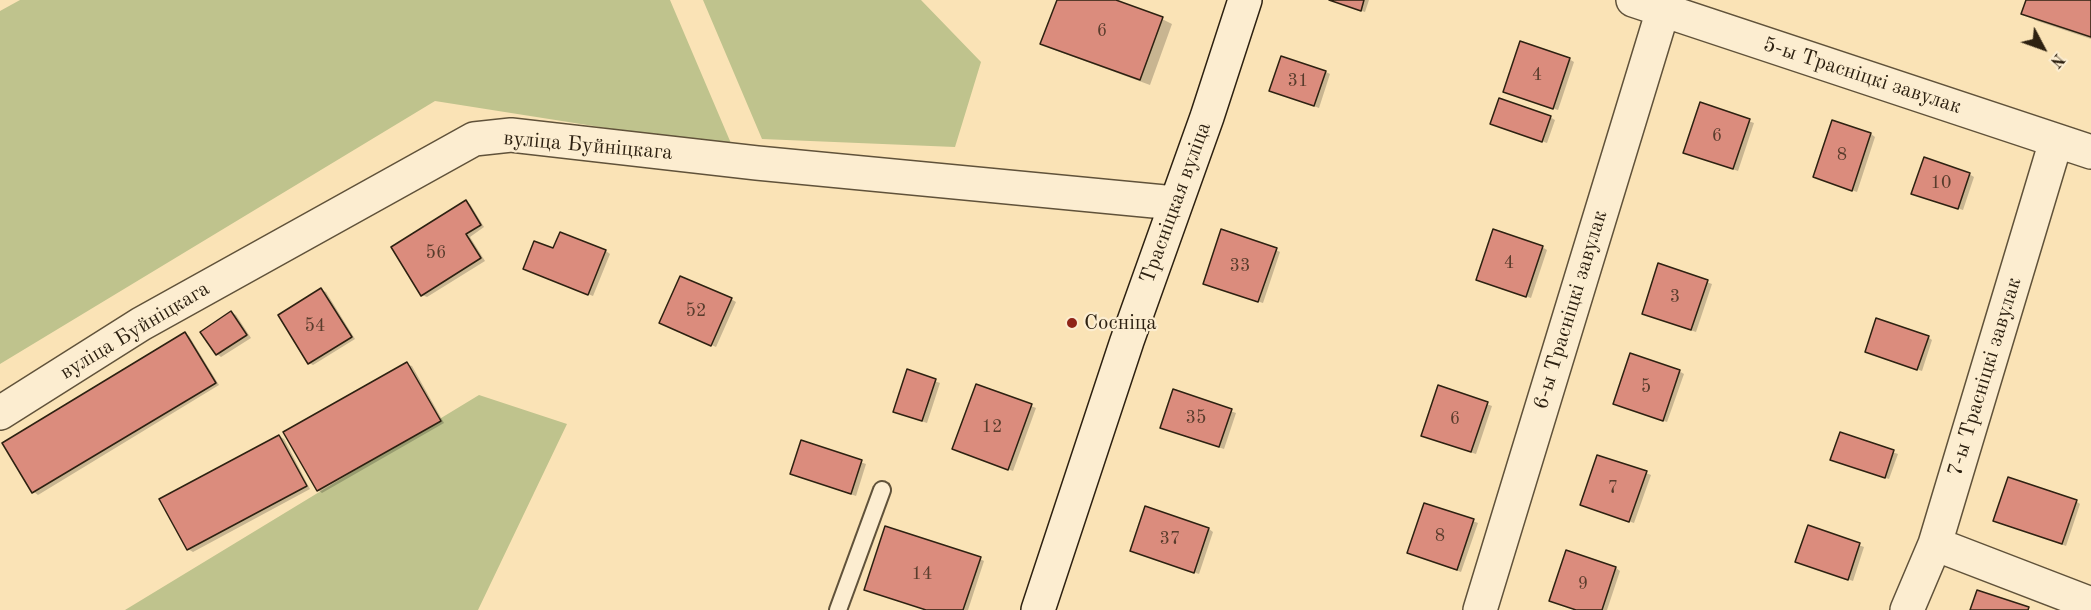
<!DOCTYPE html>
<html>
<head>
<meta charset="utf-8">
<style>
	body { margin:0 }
	#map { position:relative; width:2091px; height:610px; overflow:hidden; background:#fae3b6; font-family:"Old Standard TT",serif }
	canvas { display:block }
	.north { position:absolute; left:2013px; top:18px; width:60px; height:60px; -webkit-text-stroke:4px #fcedd0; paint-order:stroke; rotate:131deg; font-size:16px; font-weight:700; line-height:24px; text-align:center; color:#2d2111 }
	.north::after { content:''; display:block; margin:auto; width:21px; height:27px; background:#2d2111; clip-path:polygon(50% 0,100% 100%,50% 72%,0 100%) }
</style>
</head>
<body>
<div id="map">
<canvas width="2091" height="610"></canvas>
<div class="north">N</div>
</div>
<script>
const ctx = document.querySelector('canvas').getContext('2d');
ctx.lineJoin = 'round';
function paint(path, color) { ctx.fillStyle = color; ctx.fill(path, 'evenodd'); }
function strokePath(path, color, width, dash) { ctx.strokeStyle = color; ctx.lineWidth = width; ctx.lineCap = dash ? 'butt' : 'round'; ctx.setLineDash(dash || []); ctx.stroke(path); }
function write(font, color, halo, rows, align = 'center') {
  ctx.font = font + ' "Old Standard TT",serif'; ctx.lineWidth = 4.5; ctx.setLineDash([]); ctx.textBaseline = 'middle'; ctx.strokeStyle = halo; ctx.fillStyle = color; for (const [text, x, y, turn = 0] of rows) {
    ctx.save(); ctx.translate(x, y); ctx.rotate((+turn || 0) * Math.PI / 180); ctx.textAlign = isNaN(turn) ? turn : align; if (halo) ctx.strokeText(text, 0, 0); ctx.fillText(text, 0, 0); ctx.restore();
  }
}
const green = new Path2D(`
	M20,0H670L733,148L435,101L0,364V11Z
	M703,0H921L981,62L955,147L762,139Z
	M479,395L567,424L478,610H125Z`);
const shadow = new Path2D(`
	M1058,0H1112L1162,19L1172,24L1150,85L1052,49L1042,43Z
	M1330,0H1369L1365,12Z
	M2027,0H2091V39L2037,21L2023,13Z
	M1569,59L1574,62L1558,110L1509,94Z
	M1326,72L1330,74L1319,108L1271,91Z
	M1701,104L1754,123L1738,171L1689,154Z
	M1550,117L1555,120L1547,143L1497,126Z
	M1871,134L1875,137L1857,192L1819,179Z
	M1969,174L1974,177L1963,210L1918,195Z
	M466,202L470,204L484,227L470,237L485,261L427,297L422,295Z
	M1542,247L1547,250L1531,298L1482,282Z
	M554,250L606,251L610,254L593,296L529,271Z
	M1276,250L1280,252L1263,303L1209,286Z
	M1659,265L1712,284L1696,332L1648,316Z
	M321,290L326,292L355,339L313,365L309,363Z
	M731,299L736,302L716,347L666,325Z
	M231,312L236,315L251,338L221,357L217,354Z
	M185,334L189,336L219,385L38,495L34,492L4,443Z
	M1928,337L1932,340L1922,371L1871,354Z
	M407,364L412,366L444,423L322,493L318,490Z
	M908,371L940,383L927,423L900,414Z
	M1679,371L1684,374L1667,422L1619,406Z
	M1439,387L1492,406L1476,454L1427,438Z
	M1174,391L1236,413L1224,449L1166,430Z
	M1031,406L1036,408L1013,471L958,451Z
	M1841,434L1898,454L1889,479L1837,462Z
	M279,436L284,439L310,489L193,552L188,549Z
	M802,442L866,464L856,496L796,476Z
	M1646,473L1651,475L1634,523L1582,505Z
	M2076,501L2080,504L2066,546L1995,521Z
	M1473,521L1478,523L1461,572L1409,553Z
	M1808,527L1864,547L1853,581L1802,564Z
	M1209,529L1213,532L1199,574L1137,553Z
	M980,559L984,561L968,610H927Z
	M1616,568L1620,571L1607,610H1577Z`);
const building = new Path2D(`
	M1057,0H1116L1163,17L1140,80L1040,44Z
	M1329,0H1364L1361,11Z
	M2026,0H2091V37L2021,14Z
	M1520,41L1570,58L1553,109L1503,92Z
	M1281,56L1326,71L1314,106L1269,91Z
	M1499,98L1551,116L1542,142L1490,124Z
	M1700,102L1750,119L1733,169L1683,153Z
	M1832,120L1871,133L1852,191L1813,177Z
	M1924,157L1970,173L1958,209L1911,194Z
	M466,200L481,225L466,234L481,258L421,296L391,247Z
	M1221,229L1277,248L1258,302L1203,284Z
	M1493,229L1543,246L1526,297L1476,280Z
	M560,232L606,250L588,295L523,269L534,241L553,248Z
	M1658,263L1708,280L1691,330L1642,314Z
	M680,276L732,298L711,346L659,323Z
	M321,288L352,337L308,364L278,315Z
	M231,311L247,335L216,355L200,332Z
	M1876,318L1929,336L1917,370L1865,352Z
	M185,332L216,383L32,493L2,443Z
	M1630,353L1680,370L1663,421L1613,404Z
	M407,362L441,421L317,491L283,432Z
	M907,369L936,379L922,421L893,412Z
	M976,384L1032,404L1008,470L952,449Z
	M1438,385L1488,402L1471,452L1421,436Z
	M1173,389L1232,409L1219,447L1160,428Z
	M1840,432L1894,450L1885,478L1830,460Z
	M279,435L307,486L187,550L159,499Z
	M801,440L862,460L851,494L790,474Z
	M1597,455L1647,471L1629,522L1580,505Z
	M2008,477L2077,500L2062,544L1993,521Z
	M1424,503L1474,519L1457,570L1407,553Z
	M1145,506L1209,528L1194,573L1130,551Z
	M1808,525L1860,543L1848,580L1795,562Z
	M885,526L981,557L963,610H926L864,590Z
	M1566,550L1616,567L1602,610H1576L1549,601Z
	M1977,590L2029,607L2028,610H1970Z`);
const lane = new Path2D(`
	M838,610L882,490`);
const street = new Path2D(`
	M1633,0L2091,152
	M0,413L141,324L474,139L511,135L757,163L1175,203
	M1935,544L2091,604
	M1480,610L1663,10
	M1907,610L1935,544L2056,141`);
const secondary = new Path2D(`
	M1038,610L1127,341L1207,117L1245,0`);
const markers = [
	[1072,323,6,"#8f2418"]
];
const numberNames = [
	["6",1102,31],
	["4",1537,75],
	["31",1298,81],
	["6",1717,136],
	["8",1842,155],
	["10",1941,183],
	["56",436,253],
	["4",1509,263],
	["33",1240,266],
	["3",1675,297],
	["52",696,311],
	["54",315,326],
	["5",1646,387],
	["35",1196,418],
	["6",1455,419],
	["12",992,427],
	["7",1613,488],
	["8",1440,536],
	["37",1170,539],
	["14",922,574],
	["9",1583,584]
];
const streetNames = [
	["5-ы Трасніцкі завулак",1862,76,18],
	["вуліца Буйніцкага",588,146,5],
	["Трасніцкая вуліца",1176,203,-70],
	["6-ы Трасніцкі завулак",1571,310,-73],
	["вуліца Буйніцкага",135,331,-31],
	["7-ы Трасніцкі завулак",1985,377,-73]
];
const poiNames = [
	["Сосніца",1084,323]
];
paint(green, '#bfc38d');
paint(shadow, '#0003');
paint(building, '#db8c7d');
strokePath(building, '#2d2111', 1.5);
strokePath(lane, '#60523a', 20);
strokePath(street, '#60523a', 36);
strokePath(secondary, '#2d2111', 36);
strokePath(lane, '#fcedd0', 16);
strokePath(street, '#fcedd0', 33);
strokePath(secondary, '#fcedd0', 33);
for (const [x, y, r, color] of markers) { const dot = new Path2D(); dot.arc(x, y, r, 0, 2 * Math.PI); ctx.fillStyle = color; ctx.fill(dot); strokePath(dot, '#fcedd0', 2); }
write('18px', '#583c2c', null, numberNames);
write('21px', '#2d2111', '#fcedd0', streetNames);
write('21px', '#2d2111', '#fcedd0', poiNames, 'left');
</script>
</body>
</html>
